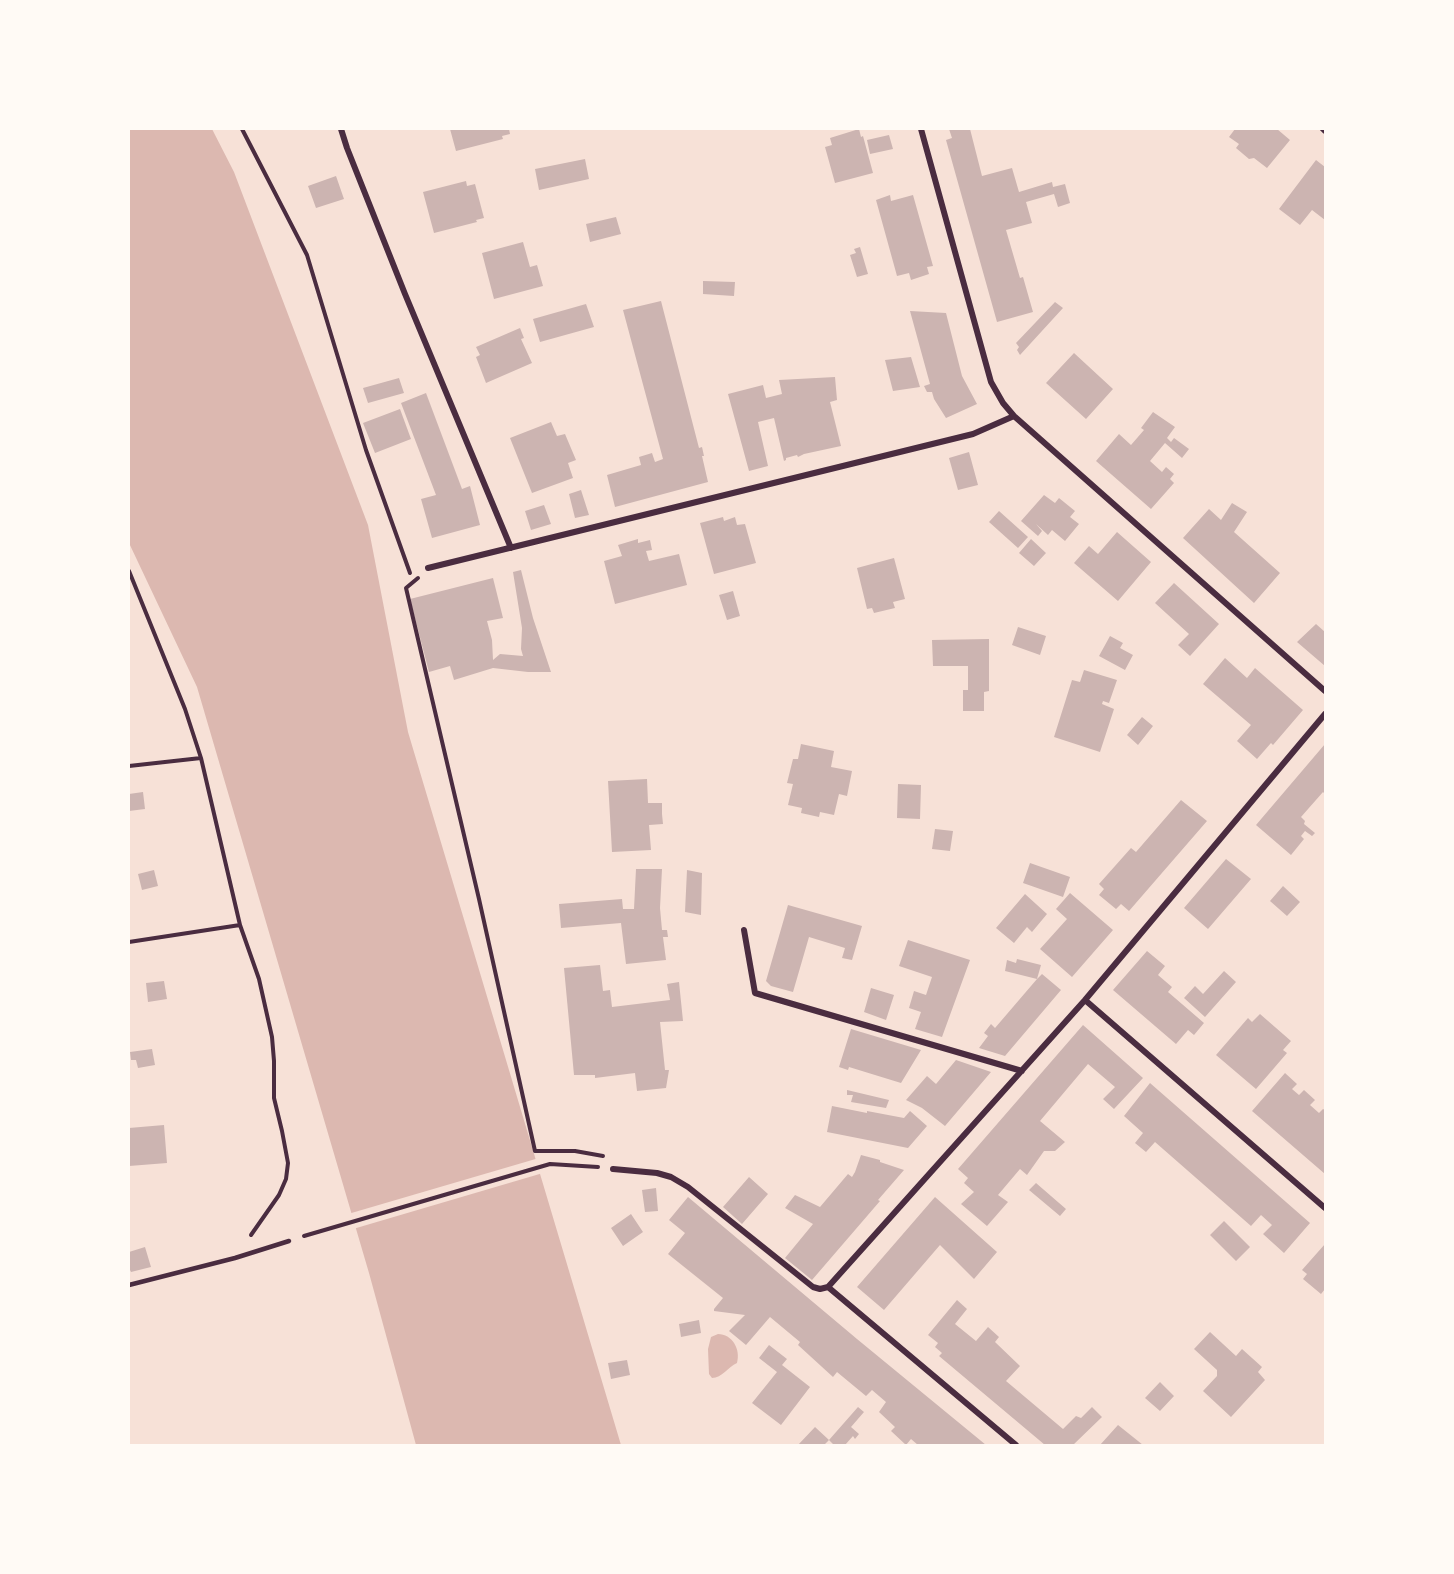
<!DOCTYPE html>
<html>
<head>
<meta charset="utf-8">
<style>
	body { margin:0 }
	#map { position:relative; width:1454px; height:1574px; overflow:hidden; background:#f7e1d7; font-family:"Asap Condensed",sans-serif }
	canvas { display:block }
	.frame { position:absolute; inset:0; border:130px solid #fffaf5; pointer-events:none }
</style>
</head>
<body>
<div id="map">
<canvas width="1454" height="1574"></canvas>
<div class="frame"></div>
</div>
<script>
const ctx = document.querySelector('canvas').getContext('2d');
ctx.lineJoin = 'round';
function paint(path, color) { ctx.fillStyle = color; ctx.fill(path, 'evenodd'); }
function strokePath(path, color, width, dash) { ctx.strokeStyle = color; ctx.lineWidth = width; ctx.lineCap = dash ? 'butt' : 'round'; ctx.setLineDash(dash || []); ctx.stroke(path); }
const water = new Path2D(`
	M129,129H212L234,172L368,525L408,732L621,1445H416L369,1273L197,687L129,543Z
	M718,1334C732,1334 741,1349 737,1363C728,1367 722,1378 712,1378L709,1374L708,1349L711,1337Z`);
const pier = new Path2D(`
	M539,1158L543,1173L353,1229L348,1214Z`);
const building = new Path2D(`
	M450,129H509L510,134L502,136L503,139L456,151Z
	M859,129L861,137L863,136L873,173L835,183L825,147L832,145L830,138Z
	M949,129H970L982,176L1012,168L1019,192L1052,182L1053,187L1065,184L1070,203L1058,207L1054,194L1026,202L1032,223L1006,230L1020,278L1023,277L1033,312L997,322L946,140L952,138Z
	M1235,129H1277L1290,140L1267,168L1254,158L1249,159L1236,148L1239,144L1229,137Z
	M889,135L893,149L870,154L867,140Z
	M585,159L589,179L539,190L535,169Z
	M1316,160L1325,167V220L1312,210L1300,225L1279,209Z
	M336,176L344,199L316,208L308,186Z
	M466,181L467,186L475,184L484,218L476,220L477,222L434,233L423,192Z
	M890,195L891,201L913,195L933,266L927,267L929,274L911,280L909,273L897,276L876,200Z
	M616,217L621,234L590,242L586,224Z
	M523,242L530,267L537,265L543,286L494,299L482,253Z
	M860,247L868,274L857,277L850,255L856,253L854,249Z
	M703,281L735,282L734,296L703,294Z
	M661,301L699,448L702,447L704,456H702L708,482L615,507L607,475L641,465L639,457L652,453L655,462L663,459L623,310Z
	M1055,302L1063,308L1020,355L1017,350L1019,347L1016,343Z
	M586,304L594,327L540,342L533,319Z
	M910,311L946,313L962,376L977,404L946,418L934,399L932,392H927L924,386L930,384Z
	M520,328L524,338L521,339L532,363L486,383L476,357L480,355L476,347Z
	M1074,353L1113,389L1086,419L1046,383Z
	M911,357L920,387L893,391L885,360Z
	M835,377L837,400L830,402L841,446L804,454L798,457L797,455L786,458V460L784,461L774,418L758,422L768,466L749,471L728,394L763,385L766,398L782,394L779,380Z
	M399,378L404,393L368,403L363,388Z
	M426,393L462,489L470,486L480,525L432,538L421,499L436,495L401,403Z
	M400,409L411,439L375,453L363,423Z
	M1153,412L1175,427L1167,438L1171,442L1174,438L1189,449L1182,458L1165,443L1150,461L1162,472L1166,467L1174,474L1170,479L1174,483L1151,509L1096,461L1119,434L1131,445L1144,430L1141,428Z
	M551,422L557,436L565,434L576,460L568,463L573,478L532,493L510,438Z
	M969,452L978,485L958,490L949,458Z
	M581,490L589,515L575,518L569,494Z
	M1044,495L1055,503L1059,498L1075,511L1070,517L1079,524L1065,541L1052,530L1048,535L1036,524L1042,531L1038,536L1021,521Z
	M1232,503L1247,512L1234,532L1280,573L1254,603L1183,538L1209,509L1221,520Z
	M544,505L551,524L531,530L525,511Z
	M999,511L1028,537L1018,548L989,522Z
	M723,517L724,521L735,517L737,525L745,524L756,563L714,574L700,523Z
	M1117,532L1151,562L1118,601L1074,563L1089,546L1098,554Z
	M638,539V543L650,540L652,550L646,551L649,561L679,554L687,585L615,604L604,561L622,556L618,545Z
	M1031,539L1046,553L1034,566L1019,553Z
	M894,558L905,599L893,602L895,608L874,613L872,608L867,609L857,568Z
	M521,570L533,618L551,672H528L493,668L454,680L450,666L429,672L410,599L493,578L503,618L487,621L492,640L493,660L500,654L523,656L521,649L522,628L513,572Z
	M1174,583L1219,624L1190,656L1178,645L1189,634L1155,603Z
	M733,591L740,616L727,620L719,595Z
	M1316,624L1325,632V666L1297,642Z
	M1018,627L1046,636L1040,655L1012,645Z
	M1110,636L1123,643L1120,648L1133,655L1125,670L1099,656Z
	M989,639V691L984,692V711H963V690H968V666H933L932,640Z
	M1225,658L1247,678L1255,668L1303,710L1273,745L1271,743L1257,759L1237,741L1251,725L1203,684Z
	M1084,670L1117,680L1109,703L1103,701L1102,704L1114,709L1100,752L1054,737L1072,680L1080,682Z
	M1142,717L1153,726L1138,745L1127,735Z
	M801,744L834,751L831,767L852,771L847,796L839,794L834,815L820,812L819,817L801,813L802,808L788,805L793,784L787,783L793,759H798Z
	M1325,744V794L1323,792L1301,817L1305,821L1304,824L1315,833L1312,836L1305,831L1301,836L1304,839L1291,855L1256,825Z
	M647,779L648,803H662V814L663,824L649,825L651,850L612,852L608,781Z
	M898,784L921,785L920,819L897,818Z
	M143,792L145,809L129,811V794Z
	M1181,800L1207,821L1129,911L1121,904L1116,909L1099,895L1104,889L1099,884L1131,848L1136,852Z
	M935,829L953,831L950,851L932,849Z
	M1226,859L1251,879L1208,929L1184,908Z
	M1030,863L1070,877L1063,897L1023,883Z
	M636,869H662L660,908L662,930H667L668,937H663L666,960L626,964L621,923L561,928L559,904L622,899L623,909H634Z
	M154,870L158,886L142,890L138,874Z
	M687,870L702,873L701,915L685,912Z
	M1283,886L1300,902L1287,916L1270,901Z
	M1070,893L1113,930L1072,977L1040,949L1067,919L1056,909Z
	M1025,894L1047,914L1032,932L1027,927L1014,943L996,928Z
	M788,905L862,926L852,960L842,958L845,948L809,937L793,992L771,986L766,981Z
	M908,940L970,960L942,1037L915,1029L921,1012L909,1008L914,991L926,995L932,977L899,966Z
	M1147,951L1165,966L1158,975L1172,987L1168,992L1204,1023L1194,1035L1188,1030L1176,1044L1113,990Z
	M1017,959L1041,965L1037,979L1042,974L1061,990L1005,1056L979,1048L988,1036L984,1033L991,1024L995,1028L1037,979L1005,971L1007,960L1016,963Z
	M600,965L603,991L610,990L612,1007L670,1000L667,984L679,982L683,1021L660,1022L665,1070H669L666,1088L637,1091L635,1073L595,1078V1075H574L564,968Z
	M1224,971L1236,982L1205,1017L1184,998L1195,986L1203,994Z
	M164,981L167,999L148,1002L146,983Z
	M871,988L894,995L886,1020L864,1012Z
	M1260,1014L1291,1041L1283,1050L1287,1053L1256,1089L1216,1055L1248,1018L1252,1022Z
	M1083,1025L1143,1078L1114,1109L1103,1099L1115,1087L1088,1064L1040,1121L1065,1142L1055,1151H1044L1027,1175L1020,1169L998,1195L1008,1202L987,1226L961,1204L974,1192L964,1183L968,1178L958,1169Z
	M851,1029L921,1050L901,1083L849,1067L848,1070L839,1067Z
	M152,1049L155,1065L138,1068L136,1060H131L130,1052Z
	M956,1060L991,1072L945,1126L922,1108L906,1100L927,1076L936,1084Z
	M1285,1073L1297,1084L1292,1089L1299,1095L1304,1090L1315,1100L1310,1105L1319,1113L1323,1109L1325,1110V1174L1252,1111Z
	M1150,1083L1310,1223L1284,1253L1263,1234L1272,1225L1261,1215L1251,1226L1155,1142L1146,1152L1135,1143L1143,1133L1124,1116Z
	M847,1090L889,1100L886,1108L851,1102L853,1095H847Z
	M832,1106L867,1113V1111L904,1118L910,1111L927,1126L908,1148L827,1132Z
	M164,1125L167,1163L129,1166V1128Z
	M861,1155L880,1160V1162L904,1170L878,1200L880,1201L812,1280L785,1258L813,1224L785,1208L795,1195L820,1207L848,1174L852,1177L855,1172Z
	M749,1177L768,1194L742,1224L723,1207Z
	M1036,1183L1066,1209L1060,1216L1029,1190Z
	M656,1188L658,1211L645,1212L642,1190Z
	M688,1197L857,1339L986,1445H918L911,1439L906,1445L891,1431L895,1427L879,1412L886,1402L872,1390L866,1396L837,1372L833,1377L798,1345L800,1342L770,1317L746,1345L729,1331L745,1315L714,1311V1309L723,1298L668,1254L685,1233L669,1220Z
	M935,1197L997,1252L974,1279L940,1245L884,1310L857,1287Z
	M631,1214L643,1232L623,1246L611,1228Z
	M1224,1221L1250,1247L1236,1261L1210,1235Z
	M1325,1244V1289L1321,1294L1303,1279L1307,1274L1302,1270Z
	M145,1247L151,1267L131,1272L129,1268V1252Z
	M957,1300L967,1309L955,1324L976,1341L988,1327L999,1337L995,1342L1020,1366L1006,1381L1063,1429L1076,1416L1081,1418L1092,1407L1102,1417L1073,1445H1045L939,1356L942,1353L935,1347L938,1343L928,1335Z
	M699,1320L701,1333L681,1337L679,1324Z
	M1210,1332L1236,1356L1242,1349L1262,1367L1258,1372L1265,1380L1231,1417L1203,1391L1217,1376V1370L1194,1349Z
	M769,1345L787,1359L782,1365L810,1387L781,1425L752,1403L777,1372L759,1358Z
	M627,1360L630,1375L611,1379L608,1363Z
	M1160,1382L1174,1396L1160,1411L1145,1398Z
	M858,1407L864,1412L851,1427L859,1434L855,1439L853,1436L845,1445H834L829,1440L824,1445H798L815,1427L829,1440Z
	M1118,1425L1143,1445H1100Z`);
const path = new Path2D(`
	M242,129L307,255L366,450L410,573
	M129,571L185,709L201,758L240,925L259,979L272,1037L274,1061V1098L282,1131L288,1163L286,1179L279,1195L251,1235
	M418,578L406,588L479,899L535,1151H575L603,1156
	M129,766L201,758
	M129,942L240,925
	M304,1236L550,1164L598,1167`);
const service = new Path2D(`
	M129,1285L235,1258L289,1241`);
const minor = new Path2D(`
	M341,129L347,148L405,294L511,548
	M921,129L991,382L1003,403L1014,416L1325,691
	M1323,129L1325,131
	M428,568L973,434L1014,416
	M744,930L755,993L1022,1071
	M1085,1000L1325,1208
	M613,1169L657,1173L671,1177L688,1187L813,1287L820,1289L828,1287
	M828,1287L1085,1000L1325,714
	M828,1287L1016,1445`);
paint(water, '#dcb8b0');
paint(pier, '#f7e1d7');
paint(building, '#ccb4b1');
strokePath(path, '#4a2c40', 4);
strokePath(service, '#4a2c40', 4.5);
strokePath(minor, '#4a2c40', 6);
</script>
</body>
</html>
